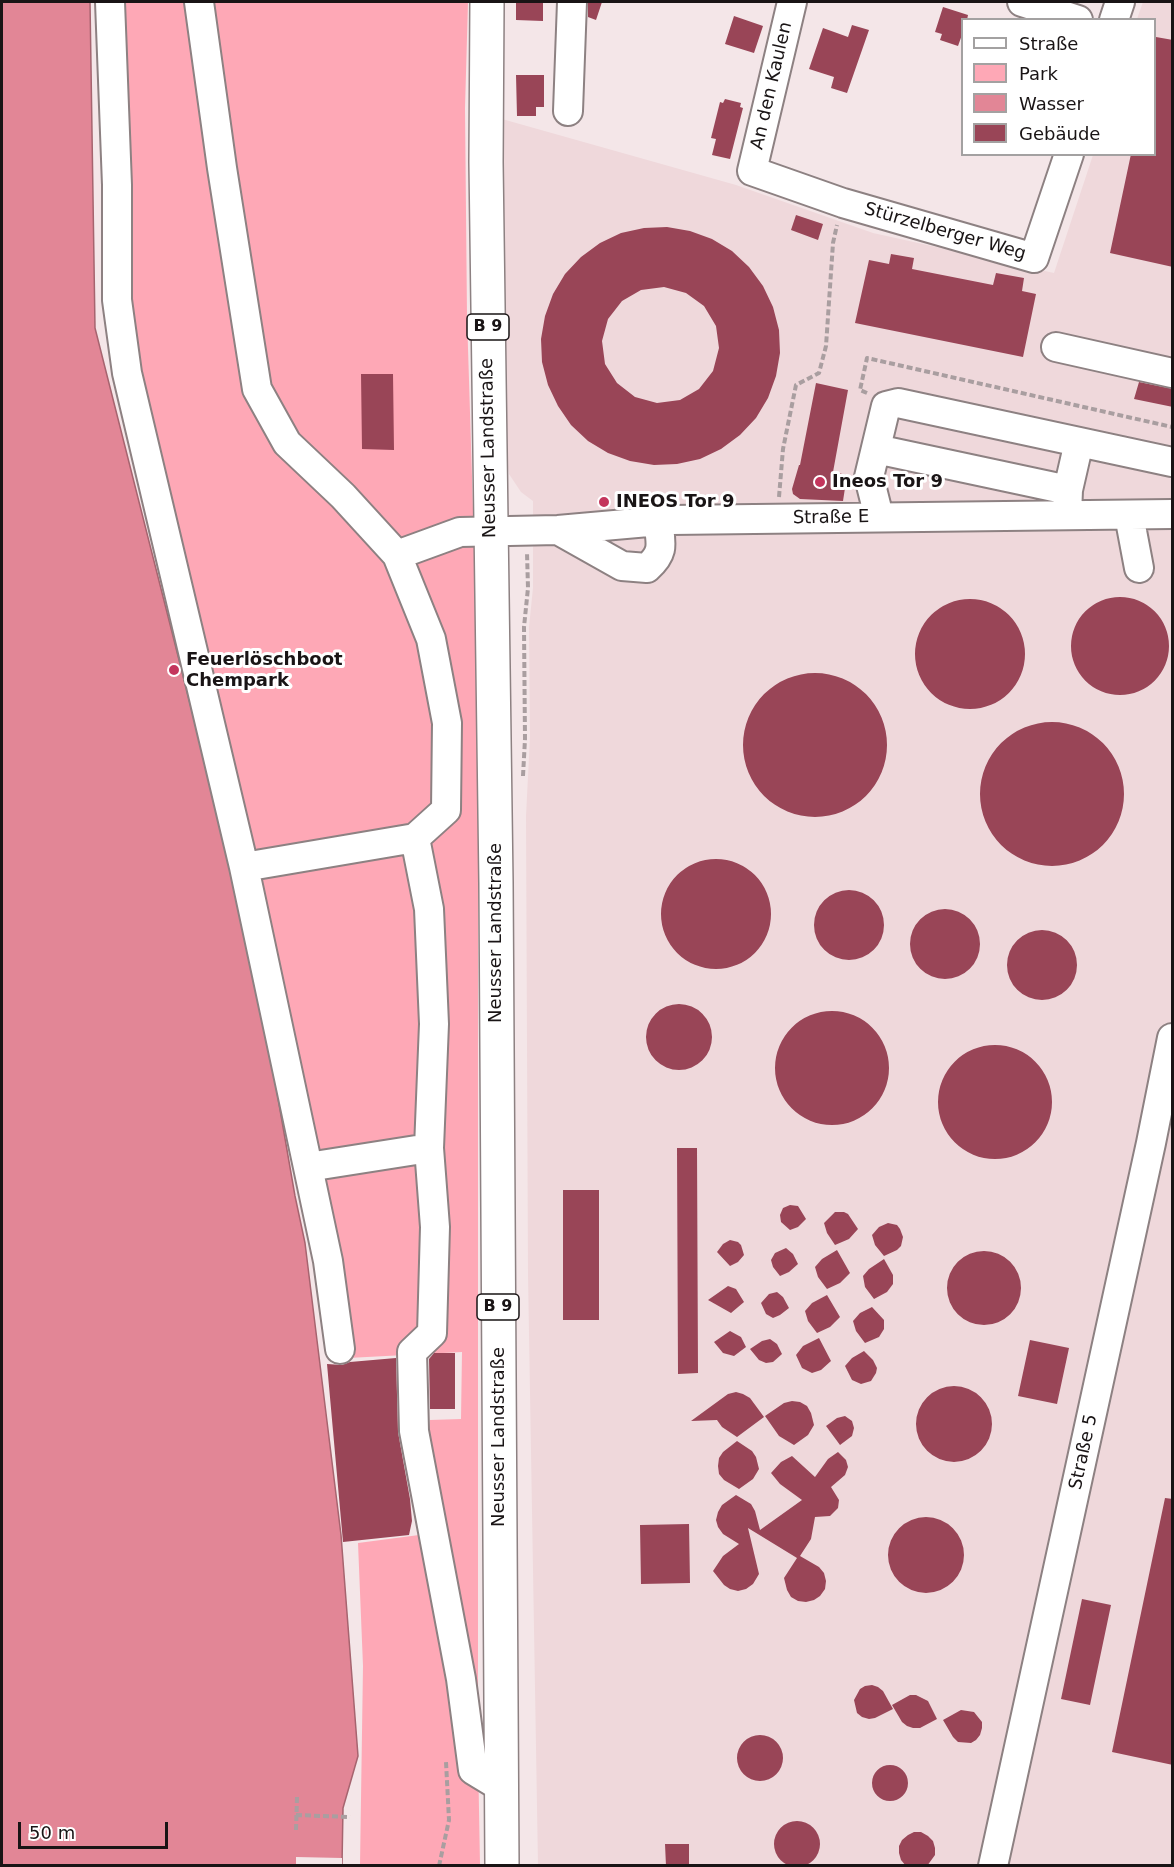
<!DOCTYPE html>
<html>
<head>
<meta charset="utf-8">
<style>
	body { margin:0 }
	#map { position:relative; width:1174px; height:1867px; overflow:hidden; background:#f4e6e8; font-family:"DejaVu Sans",sans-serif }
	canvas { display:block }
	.frame { position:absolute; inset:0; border:3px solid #191415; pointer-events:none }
	.legend { position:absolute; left:961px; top:18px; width:195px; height:138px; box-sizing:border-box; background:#fff; border:2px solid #a3a1a1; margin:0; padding:8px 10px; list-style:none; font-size:18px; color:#191415 }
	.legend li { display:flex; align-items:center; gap:12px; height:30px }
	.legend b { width:30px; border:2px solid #a3a1a1 }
	.scale { position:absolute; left:18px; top:1822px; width:150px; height:27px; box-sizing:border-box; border:3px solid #191415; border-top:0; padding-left:8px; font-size:18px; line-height:21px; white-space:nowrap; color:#191415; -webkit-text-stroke:4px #fff; paint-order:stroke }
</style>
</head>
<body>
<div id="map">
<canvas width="1174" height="1867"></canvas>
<div class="frame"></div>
<ul class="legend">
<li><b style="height:8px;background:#fff"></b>Straße</li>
<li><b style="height:16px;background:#fea8b6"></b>Park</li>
<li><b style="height:16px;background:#e28696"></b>Wasser</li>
<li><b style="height:16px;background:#994557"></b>Gebäude</li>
</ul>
<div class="scale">50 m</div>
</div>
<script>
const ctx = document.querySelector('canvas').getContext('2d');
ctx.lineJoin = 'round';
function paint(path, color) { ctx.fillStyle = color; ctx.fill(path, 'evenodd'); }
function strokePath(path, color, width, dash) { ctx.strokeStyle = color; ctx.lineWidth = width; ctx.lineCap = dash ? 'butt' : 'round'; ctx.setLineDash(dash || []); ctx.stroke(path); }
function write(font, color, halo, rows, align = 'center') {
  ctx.font = font + ' "DejaVu Sans",sans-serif'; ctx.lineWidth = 6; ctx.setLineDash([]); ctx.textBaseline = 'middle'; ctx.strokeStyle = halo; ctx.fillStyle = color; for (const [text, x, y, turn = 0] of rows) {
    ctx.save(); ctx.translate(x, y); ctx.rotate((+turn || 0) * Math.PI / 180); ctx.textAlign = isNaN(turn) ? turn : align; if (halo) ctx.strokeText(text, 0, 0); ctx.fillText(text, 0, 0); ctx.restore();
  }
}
const built = new Path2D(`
	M1143,2H1172V1865H538L528,1274L526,816L530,737L529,627L533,588V501L521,492L509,474L506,455L502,119L736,185L873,233L1054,273L1093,155L1154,154V20L1137,19Z`);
const green = new Path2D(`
	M103,2H468L465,108L467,316L478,670V1754L480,1865H360L363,1666L358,1543L442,1532L425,1434L429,1433L430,1420L461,1419L462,1352L348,1358L116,264Z`);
const water = new Path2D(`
	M2,2H90L95,328L218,814L262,1006L295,1196L305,1243L341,1535L358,1756L343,1808L342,1865L2,1866Z`);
const pier = new Path2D(`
	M296,1857L342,1858V1865H296Z`);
const building = new Path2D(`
	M516,2H543V21L516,20Z
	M588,2H602L596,20L588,17Z
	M943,7L968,15L967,20H963V32L958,46L940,40L942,34L935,32Z
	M734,16L763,26L754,53L725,44Z
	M852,25L869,30L847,93L831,88L834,77L809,69L823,28L848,37Z
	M1156,37L1173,40V267L1110,253L1131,154H1155V46Z
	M516,75H544V107H536V116H517Z
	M725,99L741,103L740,107L743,108L730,159L712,155L716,139L711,138L720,102L723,103Z
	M796,215L823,224L818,240L791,230Z
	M667,227L690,231L712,239L732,251L749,267L763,286L773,307L779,330L780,353L776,376L768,398L756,418L740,435L721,449L700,459L677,464L654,465L630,461L608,453L588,441L571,425L558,406L548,385L542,362L541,339L545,316L553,294L565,274L581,257L600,243L621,233L644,228ZM664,287L686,293L704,306L716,326L719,348L713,371L699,389L680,400L657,403L635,397L617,383L605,364L602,341L608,319L622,301L641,290Z
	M891,254L914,258L912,269L993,285L996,273L1024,278L1022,291L1036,294L1023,357L855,323L869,260L889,264Z
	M361,374H393L394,450L362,449Z
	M1139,382L1173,389V407L1134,399Z
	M816,383L848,390L833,472L847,475L843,501L800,499L793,494L792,489L799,465H800Z
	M1071 646a49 49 0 1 1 98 0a49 49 0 1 1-98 0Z
	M915 654a55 55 0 1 1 110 0a55 55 0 1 1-110 0Z
	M743 745a72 72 0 1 1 144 0a72 72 0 1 1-144 0Z
	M980 794a72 72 0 1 1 144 0a72 72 0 1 1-144 0Z
	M661 914a55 55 0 1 1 110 0a55 55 0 1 1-110 0Z
	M814 925a35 35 0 1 1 70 0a35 35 0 1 1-70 0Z
	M910 944a35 35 0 1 1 70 0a35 35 0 1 1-70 0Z
	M1007 965a35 35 0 1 1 70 0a35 35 0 1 1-70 0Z
	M646 1037a33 33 0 1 1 66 0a33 33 0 1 1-66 0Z
	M775 1068a57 57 0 1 1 114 0a57 57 0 1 1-114 0Z
	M938 1102a57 57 0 1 1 114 0a57 57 0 1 1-114 0Z
	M677,1148H697L698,1373L678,1374Z
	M563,1190H599V1320H563Z
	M790,1205L798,1206L806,1219L798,1227L790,1230L781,1222L780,1215L783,1208Z
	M835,1212H844L848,1214L858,1229L849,1239L835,1245L827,1233L824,1223Z
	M888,1223L897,1225L900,1229L903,1237L901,1246L897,1250L884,1256L875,1245L872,1235L879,1227Z
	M730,1240L738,1242L741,1245L744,1255L738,1262L730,1266L717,1252L723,1244Z
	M786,1248L793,1254L798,1264L789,1272L780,1276L773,1267L771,1260L775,1253Z
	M837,1250L850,1273L840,1283L827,1289L818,1277L815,1267L822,1259Z
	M947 1288a37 37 0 1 1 74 0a37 37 0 1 1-74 0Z
	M884,1259L893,1275V1284L887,1292L874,1299L865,1287L863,1276L869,1269Z
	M728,1286L736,1289L744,1302L731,1313L708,1300Z
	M777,1292L783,1297L789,1308L780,1315L773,1318L766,1314L761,1303L769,1294Z
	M827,1295L840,1317L830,1327L817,1333L808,1321L805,1311L812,1303Z
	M872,1307L884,1320V1329L879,1337L865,1343L856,1331L853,1321L860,1313Z
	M730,1331L741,1337L746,1347L734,1356L723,1353L714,1342Z
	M819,1338L831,1361L821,1370L812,1373L802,1368L796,1355L803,1346Z
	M770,1339L777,1344L782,1354L773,1362L766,1363L759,1360L750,1349L762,1341Z
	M1030,1340L1069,1348L1057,1404L1018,1396Z
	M864,1351L873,1360L877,1368L876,1373L871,1381L861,1384L852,1380L845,1366L852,1358Z
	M434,1353H455V1409H430L429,1359Z
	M396,1358L398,1432L410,1499L412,1521L409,1535L343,1542L327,1364L342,1365L350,1362Z
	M916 1424a38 38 0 1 1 76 0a38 38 0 1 1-76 0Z
	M736,1392L743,1394L750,1398L764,1417L737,1437L722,1427L717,1420L691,1421L728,1394Z
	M792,1401L800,1402L807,1406L811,1413L814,1425L808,1435L794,1445L779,1436L765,1416L784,1403Z
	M845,1416L852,1421L854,1428L852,1436L840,1445L826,1426L837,1418Z
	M737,1441L752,1451L756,1457L759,1469L753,1479L739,1489L724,1480L719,1474L718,1466L719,1458L723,1452Z
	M838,1452L846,1460L848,1467L845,1475L831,1487L839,1500L838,1508L830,1516L815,1517L811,1539L800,1556L819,1567L824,1573L826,1581L825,1589L820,1596L814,1600L806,1602L798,1601L791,1597L787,1590L784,1578L797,1558L748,1528L759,1574L753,1584L746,1589L738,1591L730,1589L724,1585L713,1571L723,1556L739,1544L723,1534L718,1527L716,1520L718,1512L722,1505L736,1495L751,1504L755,1511L760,1530L802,1500L780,1484L771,1473L781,1462L792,1456L815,1477L828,1459Z
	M1165,1498L1173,1499V1765L1112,1752Z
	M888 1555a38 38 0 1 1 76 0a38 38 0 1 1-76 0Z
	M689,1524L690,1583L641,1584L640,1525Z
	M1082,1599L1111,1605L1090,1705L1061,1699Z
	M872,1685L878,1687L883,1691L893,1709L875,1718L869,1719L862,1717L857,1713L854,1700L860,1689L865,1686Z
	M910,1695H916L928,1701L937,1719L920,1728H913L907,1726L902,1722L892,1705Z
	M961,1710L974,1712L982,1722V1728L980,1735L976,1740L971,1743L958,1742L953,1737L943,1720Z
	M737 1758a23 23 0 1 1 46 0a23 23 0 1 1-46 0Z
	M872 1783a18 18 0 1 1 36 0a18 18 0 1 1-36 0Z
	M774 1844a23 23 0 1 1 46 0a23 23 0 1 1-46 0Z
	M914,1832H921L928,1836L933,1841L935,1848V1855L927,1866H906L901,1860L899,1853V1846L902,1840L908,1835Z
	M665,1844H689V1866H666Z`);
const path = new Path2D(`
	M867,393L860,390L867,358L1172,427
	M779,497L783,449L796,385L819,373L826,346L833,243L837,225
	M523,776L525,739L524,627L528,588L527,553
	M296,1815L350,1817
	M296,1830L297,1797
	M439,1866L449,1820L446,1762`);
const minor = new Path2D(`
	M110,2L117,185V300L127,373L244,867L328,1261L340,1349
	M199,2L222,168L257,389L287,443L343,496L397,555L460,532L558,530L671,520L1172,514
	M792,2L752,171L843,203L1034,258L1069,154
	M1022,2L1078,20
	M1114,20L1120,2
	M568,111L572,2
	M1056,347L1172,373
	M876,449L1068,490L1067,515
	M1068,490L1079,442
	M1129,515L1139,568
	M879,517L869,477L886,406L898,403L1172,462
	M558,530L622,566L647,568C665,552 661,544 658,521
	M415,838L429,909L434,1024L429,1148L435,1227L432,1333L412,1352L414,1431L461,1679L473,1770L501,1787
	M244,867L415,838L446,810L447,723L431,639L397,555
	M308,1167L429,1148
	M993,1866L1151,1143L1172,1038`);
const major = new Path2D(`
	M487,2L486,162L496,883L502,1866`);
const markers = [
	[820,482,6,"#c4355c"],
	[604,502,6,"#c4355c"],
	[174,670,6,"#c4355c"]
];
const shields = [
	[488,327,42],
	[498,1307,42]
];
const shieldNames = [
	["B 9",488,327],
	["B 9",498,1307]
];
const streetNames = [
	["An den Kaulen",772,86,-77],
	["Stürzelberger Weg",945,232,16],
	["Neusser Landstraße",489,448,-91],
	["Straße E",831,518,-1],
	["Neusser Landstraße",496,933,-90],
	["Neusser Landstraße",499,1437,-90],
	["Straße 5",1084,1452,-78]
];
const poiNames = [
	["Ineos Tor 9",832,482],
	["INEOS Tor 9",616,502],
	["Feuerlöschboot",186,660],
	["Chempark",186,681]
];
paint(built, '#efd8db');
paint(green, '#fea8b6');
paint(water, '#e28696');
strokePath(water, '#a6646f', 1.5);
paint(pier, '#f4e6e8');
paint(building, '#994557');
strokePath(minor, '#8d8182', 32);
strokePath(major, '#8d8182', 36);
strokePath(path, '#a99ea0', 4, [6, 3]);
strokePath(minor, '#fff', 28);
strokePath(major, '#fff', 33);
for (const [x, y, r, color] of markers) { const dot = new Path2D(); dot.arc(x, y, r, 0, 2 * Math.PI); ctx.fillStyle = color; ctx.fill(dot); strokePath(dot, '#fff', 2); }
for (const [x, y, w] of shields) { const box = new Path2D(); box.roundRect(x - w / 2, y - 13, w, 26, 4.5); ctx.fillStyle = '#fff'; ctx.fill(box); strokePath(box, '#191415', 1.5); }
write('bold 16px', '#191415', null, shieldNames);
write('18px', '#191415', '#fff', streetNames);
write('bold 18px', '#191415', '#fff', poiNames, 'left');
</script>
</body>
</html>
